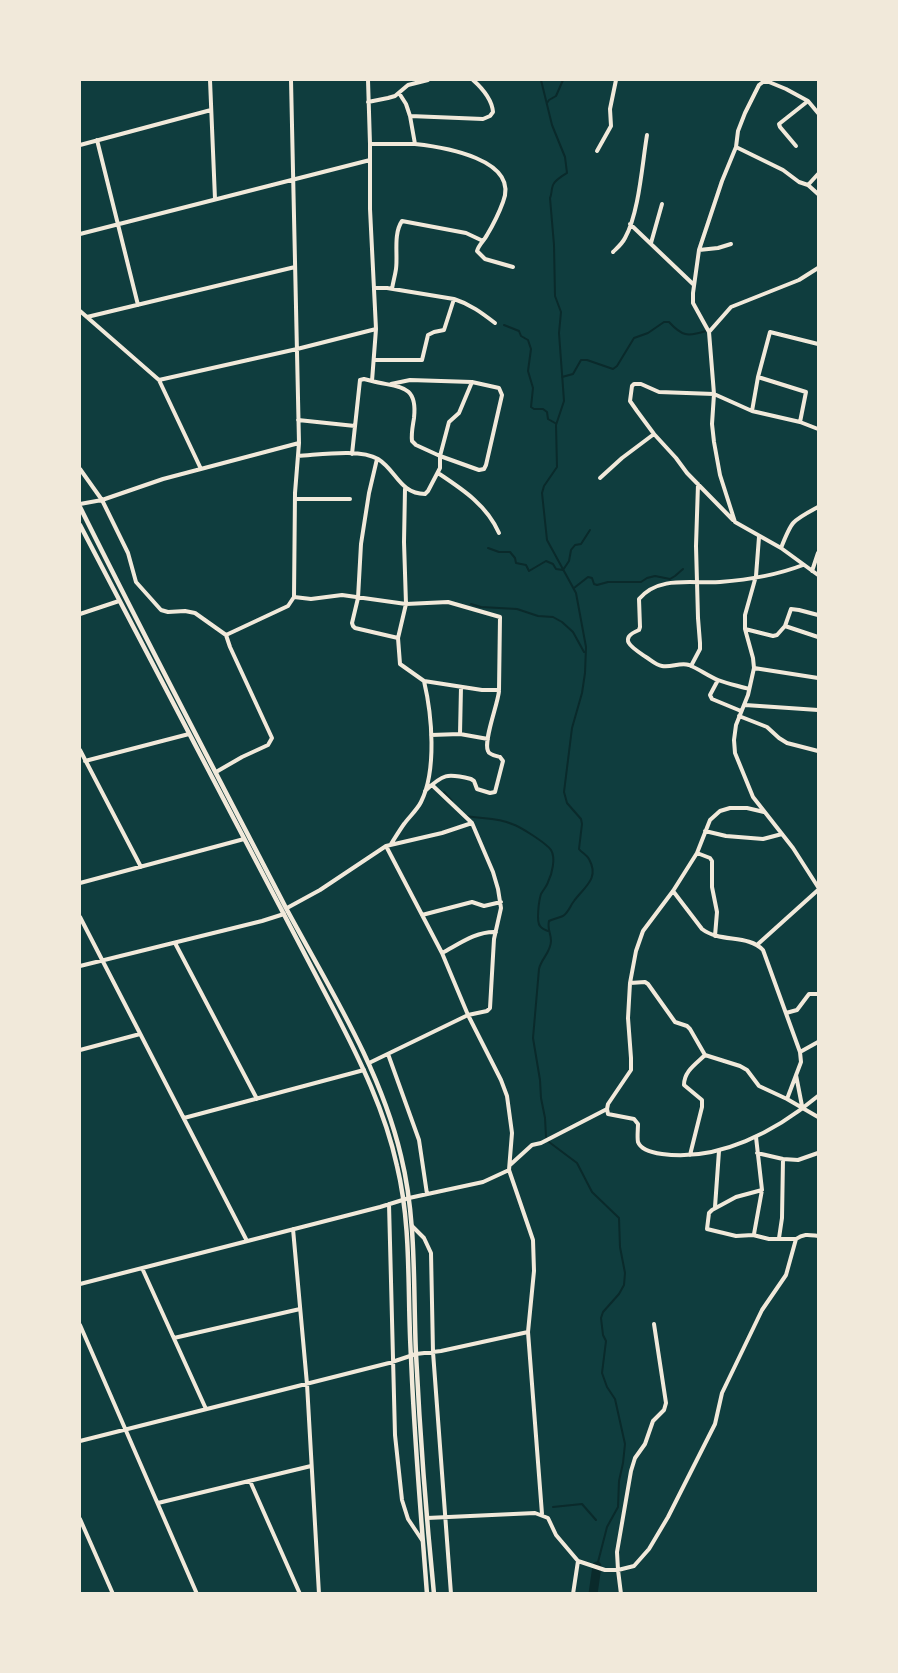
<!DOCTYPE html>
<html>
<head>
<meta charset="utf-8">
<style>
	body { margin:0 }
	#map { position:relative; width:898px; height:1673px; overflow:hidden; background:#0f3d3e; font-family:Commissioner,sans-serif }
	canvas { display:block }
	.frame { position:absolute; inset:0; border:81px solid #f1e9da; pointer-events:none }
</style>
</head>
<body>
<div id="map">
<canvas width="898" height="1673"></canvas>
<div class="frame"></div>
</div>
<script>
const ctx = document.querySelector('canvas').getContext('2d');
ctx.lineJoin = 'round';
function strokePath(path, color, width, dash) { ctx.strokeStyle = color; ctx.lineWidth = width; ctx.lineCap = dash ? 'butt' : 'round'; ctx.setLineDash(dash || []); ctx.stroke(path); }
const stream = new Path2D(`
	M541,80L552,125L565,157L567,173C562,176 555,180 553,185C551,190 552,194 550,198L554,245L555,296L561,312L559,333L564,401L556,425L557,467L544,486L542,493L547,540L576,593L586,647L585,673L582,693L572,728L564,792L567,803L581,819L582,824L579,849C582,853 587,855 589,859C600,879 584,887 574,901C570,906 569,912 563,916C558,918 553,919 549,921C547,929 551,933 551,941C551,952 541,959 539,969L533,1038L540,1080L541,1098L545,1118L546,1137L549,1142L577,1163L592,1192L619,1218L620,1247L625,1273L624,1285L619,1294L603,1312L601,1318L603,1335L606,1341L602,1373L607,1387L615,1399L625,1444L623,1463L619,1481L618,1507L607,1527L597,1566
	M547,103L549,100L556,96L563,80
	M504,325L519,331L521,336L528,340L531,349L528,371L533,388L531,407L534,409H543L547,412L548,419L555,423
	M562,377L573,374L581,360H587L613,369L617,366L634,338L648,333L664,322H669C682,336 687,337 706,331
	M488,548L499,552H510L515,558L516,563L526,565L529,571L546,561L553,564L556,569L563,570L569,561L571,550L575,545L581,544L590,530
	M574,588L588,577L592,578L594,584L597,585L608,582H641L647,578L655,576L670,579L675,576L683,569
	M471,604L481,607L517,609L538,616L553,617L562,622L573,632L584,652
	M444,792L452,801
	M466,816C482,819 497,817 512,824C521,827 546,843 551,850C556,858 552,874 548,882C547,886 543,890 541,894C539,900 536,922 540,926C542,929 545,930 548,931
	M553,1507L582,1504L596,1520`);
const canal = new Path2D(`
	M593,1594L597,1566`);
const minor = new Path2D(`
	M210,80L215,199
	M399,93L406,104L410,116
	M368,102L388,98L395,96L408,85L428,80
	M97,140L138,305
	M370,144H415L410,116L483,119L490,116L493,112C492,100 482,88 473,80
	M415,144C443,147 520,159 503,202C499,213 493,225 487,235C484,241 479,244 477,251L485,259L513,267
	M80,145L211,110
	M796,146L780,127L779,124L808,101
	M736,147L783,170L799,182L808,185L818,194
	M597,151L611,126L610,109L616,80
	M808,185L818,174
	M630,224L694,285
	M80,234L370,160
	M651,243L662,204
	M699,250L718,248L731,244
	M613,252C617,248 622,244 625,238C639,213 642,165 647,135
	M818,268L799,280L731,307L709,332L714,394L712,424L714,442L720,475L735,522L781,548L818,575
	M375,288H387L454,299C470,304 482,313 495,323
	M392,289C393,282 395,276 396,269C398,255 393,234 402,221L466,233L483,241
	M80,311L159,380L201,469
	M87,317L295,267
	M709,332L693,303V293L699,250L722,181L736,147L738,131L745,113L759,85L763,82H769L786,89L808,101L818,113
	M374,360H422L428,335L434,332L444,330L454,299
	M758,377L806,392L800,422
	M159,380L297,349L376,329
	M391,384L410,380L472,382L499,388L502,395L486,465L484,469L479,470L440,456L449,422L459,413L472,382
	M752,411L758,377L770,332L818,344
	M298,420L355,426
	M352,454L360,380L364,379L372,381
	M298,456C318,455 360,448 378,459C396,470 400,494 425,494L428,491L440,468V456L416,445L412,441C411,433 413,425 414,418C418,383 398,388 372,381L376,329L370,209V144L368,80
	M377,459L369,493L361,544L358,598L352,623L353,626L355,628L398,638
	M80,469L102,500L128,553L136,582L161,610L168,612L185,611L195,613L226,635L288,606L294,597L295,493L299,443L291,80
	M438,473C462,489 487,505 499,533
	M600,478L622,458L654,434
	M295,499H350
	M80,504L102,500L163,479L299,443
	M733,520L687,473L676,458L654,434L637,411L630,401L632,386L634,384H641L659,392L714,394L752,411L800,422L818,429
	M759,537L756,576L745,615V629L753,658L754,668L748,695L736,725L734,740L735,753L753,797L793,848L818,887
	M781,548C792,520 792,521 818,507
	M812,571L818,553
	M294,597L311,599L342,595L406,604L448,602L500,617L499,690H482L424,681L400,664L398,638L406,604L404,542L405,489
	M80,614L119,601
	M785,626L791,609L799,610L818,615
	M745,629L773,636L777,635L785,626L818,637
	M691,666L700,649V643L698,618L696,546L698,484
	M754,668L818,678
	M718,680L710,695L712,699L741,711
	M749,689C739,686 728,684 718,680C708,676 699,669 689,665C680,662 671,668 662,666C656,665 651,660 646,657C634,649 616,639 639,630L640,627L639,599C659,575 693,584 720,582C747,580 777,575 803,565
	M745,705L818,710
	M739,716L767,727L779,738L787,743L818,751
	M460,734L461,687
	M431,735L460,734L488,739
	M80,750L141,867
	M85,761L189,734
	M216,772L242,757L268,745L272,738L230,647L226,635
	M425,791C443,774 447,773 471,779L474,781L477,789L490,793L495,792L503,761L500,757C497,756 489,755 488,751C483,741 498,704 499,691
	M705,831L726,836L763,839L782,834
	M391,844C395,838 399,831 404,824C409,817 417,810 421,802C437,770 432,715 424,681
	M386,846L442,953L468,1015L501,1080L507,1096L512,1133L509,1170L533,1240L534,1271L528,1332L542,1514
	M697,853L710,858L712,861V887L717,912L715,936
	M80,883L244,839
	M673,891L702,929C720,943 748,934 763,950L800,1052L801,1062L787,1099
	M287,908L320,890L386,846L442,833L472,823
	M422,915L472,902L484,906L501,902
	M80,917L247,1241
	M175,943L257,1099
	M758,944L818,890
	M442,953C459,944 476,931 496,932
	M80,966L262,921L284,914
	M630,983L645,982L648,984L675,1022L687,1026L690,1029L705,1055L740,1066L747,1070L759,1086L787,1099L818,1117
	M786,1013L797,1010L809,994H818
	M80,1050L140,1034
	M800,1052L818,1042
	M388,1054L419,1140L427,1194
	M369,1063L468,1015L487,1011L490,1008L494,939L501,908L498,889L493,872L472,823L432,785
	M796,1075L802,1106
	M607,1109L608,1114L634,1119L638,1124C638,1129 637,1137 638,1142C641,1150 655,1153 662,1154C719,1162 776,1131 818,1096
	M184,1118L364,1070
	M757,1153L783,1159L798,1160L818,1153
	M690,1155L702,1107V1100L684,1085C684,1071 696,1064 705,1055
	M510,1165L532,1145L541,1143L607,1109L608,1104L631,1070V1058L628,1018L630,983L636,951L643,931L673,891L697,853L710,820L720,811L730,808H747L764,812
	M762,1190L736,1197L712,1210L709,1213L707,1229L736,1236L753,1235L769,1239H796C804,1233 810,1235 818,1236
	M389,1204L395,1435L402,1500L408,1519L422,1540
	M715,1207L719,1151
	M412,1226L424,1238L431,1253L433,1352L451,1594
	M293,1229L307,1384L319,1594
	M754,1234L762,1190L756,1137
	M779,1238L782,1218L783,1159
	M142,1268L206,1409
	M80,1284L380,1207L409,1198L483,1182L509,1170
	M80,1325L197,1594
	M174,1338L300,1309
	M80,1441L389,1363L416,1354L441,1351L528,1332
	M250,1481L300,1594
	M158,1503L311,1466
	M427,1518L535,1513L548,1518L556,1535L578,1561L605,1570H618L634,1566L649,1549L668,1517L715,1424L722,1393L762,1310L786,1275L796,1239
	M80,1519L113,1594
	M573,1594L578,1561
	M621,1594L618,1570L617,1552L631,1471L635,1458L645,1444L653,1421L664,1410L666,1403L654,1324`);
const tertiary = new Path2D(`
	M80,507C147,642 217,775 286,908C329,988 380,1067 401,1156C417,1221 413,1289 416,1354C420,1434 426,1514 434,1594
	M80,525L334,1010C360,1060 385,1111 397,1166C412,1228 407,1293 411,1357C414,1436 421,1515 427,1594`);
strokePath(stream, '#0a2a2b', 2);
strokePath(canal, '#0a2a2b', 9);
strokePath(minor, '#f1e9da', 4);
strokePath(tertiary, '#f1e9da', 4.5);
</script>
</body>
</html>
